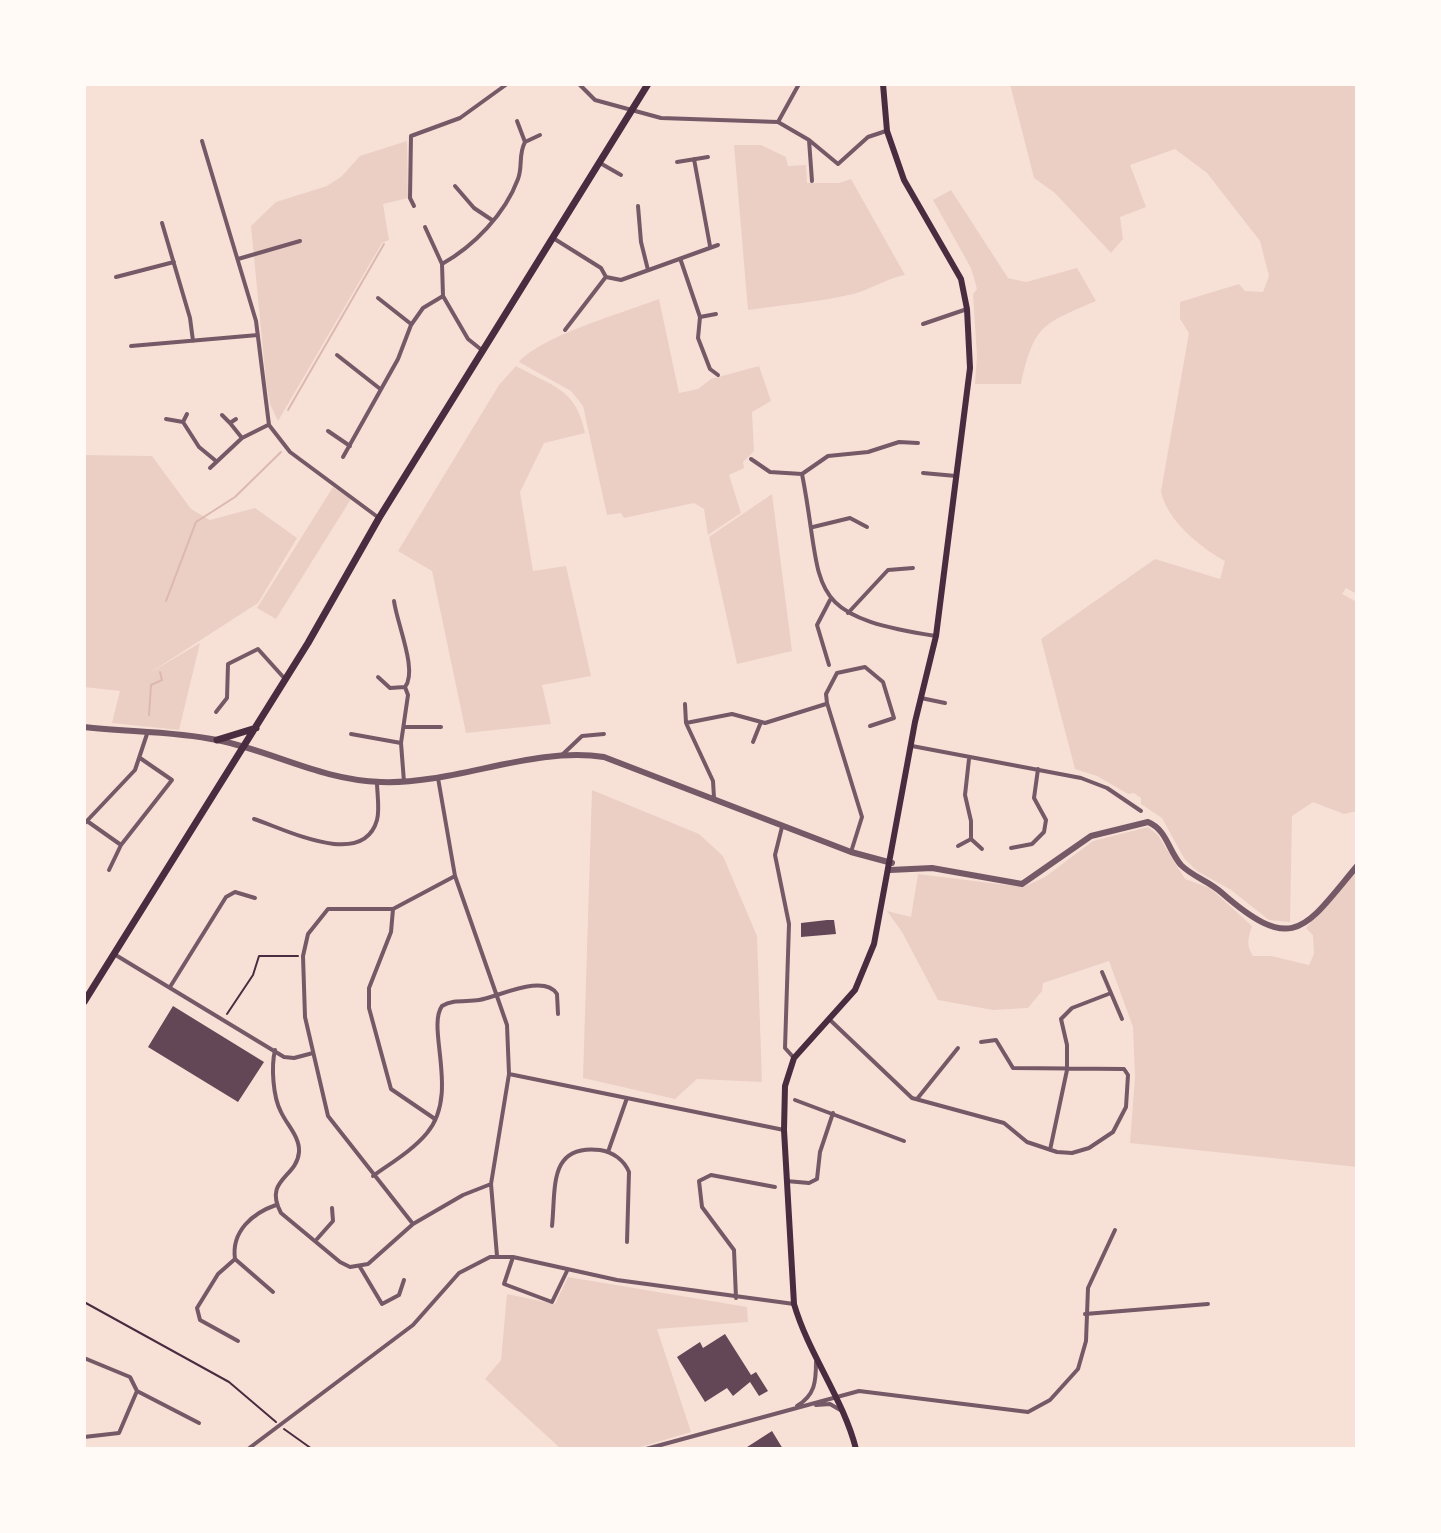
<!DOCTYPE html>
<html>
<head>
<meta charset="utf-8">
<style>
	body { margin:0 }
	#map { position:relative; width:1441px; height:1533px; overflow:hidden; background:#f7e1d7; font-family:Roboto,sans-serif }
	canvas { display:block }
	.frame { position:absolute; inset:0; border:86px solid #fffaf5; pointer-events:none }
</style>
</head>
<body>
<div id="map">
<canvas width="1441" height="1533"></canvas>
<div class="frame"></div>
</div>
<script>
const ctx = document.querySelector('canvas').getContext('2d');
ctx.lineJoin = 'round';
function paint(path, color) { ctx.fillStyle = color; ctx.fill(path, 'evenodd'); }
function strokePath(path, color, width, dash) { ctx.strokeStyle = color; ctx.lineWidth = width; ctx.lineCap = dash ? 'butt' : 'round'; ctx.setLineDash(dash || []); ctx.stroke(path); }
const green = new Path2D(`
	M1010,84H1357V594L1346,588L1342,594L1357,602V811L1344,814L1313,802L1292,816L1290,922L1269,920L1231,890L1197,871L1184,858L1162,818L1141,804V798L1134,793L1128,794L1097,776L1075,769L1041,639L1155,559L1220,579L1225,561C1201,548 1166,520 1161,491L1189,333L1180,319V302L1239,284L1245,291L1263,292L1269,276L1260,241L1207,173L1175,149L1130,165L1146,207L1120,217L1123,239L1111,253L1055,193L1034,178Z
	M407,141L408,198L383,204L389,240L382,243L278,421L270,404L266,382L251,226L276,202L327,186L342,176L360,156Z
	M734,145H761L786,157L788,166L806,165L807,183H839L851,179L905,275C885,279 872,289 853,294C819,302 782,305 748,310Z
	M951,190L1008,278L1026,282L1077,268L1096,301C1042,324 1034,325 1021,384H975L977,356L973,294L977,289L971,268L933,200Z
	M659,299L679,393L698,389L711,379L759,366L771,401L752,412L754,451L743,462L744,468L729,475L741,513L708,535L704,509L694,503L624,518L621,513L607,515L583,406L571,391L519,362C541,336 625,312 659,299Z
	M516,366C553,387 576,388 585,433L544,443L520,492L533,571L566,566L591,676L542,685L551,724L466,733L432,571L398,551L499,385Z
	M84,455L152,456L191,509L210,520L255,508L297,538L258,603L148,674L200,643L179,730L112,723L120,691L84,687Z
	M333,487L351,499L276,619L257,608Z
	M772,494L792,651L737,664L709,537Z
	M592,790L699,834L723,856L757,936L762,1082L697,1079L675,1099L583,1078Z
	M1148,827L1158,835L1185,879L1210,888L1252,926C1248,938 1246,946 1253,956H1271L1309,965L1314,954L1313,935L1306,928L1357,870V1167L1130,1143L1135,1077L1133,1027L1109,961L1043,983L1042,991L1028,1008L993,1010L938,1000L902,932L887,911L911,917L918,874L1023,887L1045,877L1093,841Z
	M568,1277L747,1307L748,1322L657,1329L691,1432L634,1449H561L485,1379L501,1360L507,1294L555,1304Z`);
const stream = new Path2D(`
	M288,410L384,244
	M166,601L196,522L235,497L281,452
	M149,715L151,685L162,680L160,672
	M1357,757V762`);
const building = new Path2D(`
	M827,920H834L836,934L801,937V923Z
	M173,1006L264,1062L238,1102L148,1047Z
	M725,1334L751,1375L756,1372L768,1391L759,1396L750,1382L733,1396L727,1388L705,1402L677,1357L700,1342L703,1348Z
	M772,1431L783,1449H744Z`);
const path = new Path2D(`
	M227,1014L253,975L259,956H298
	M84,1302L229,1382L276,1422
	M284,1429L312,1449`);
const minor = new Path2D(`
	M579,84L595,100L661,118L778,122L809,140L838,164L868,137L886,131
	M517,121L525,142
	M778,122L799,84
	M809,140L812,181
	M202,141L256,321L269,425L290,452L379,518
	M694,159L710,246
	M677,162L708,157
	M600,163L621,175
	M455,186L474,208L492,220
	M414,206L410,198L411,136L460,118L507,84
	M638,206L641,242L648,270
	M162,223L190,318L193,341
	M425,227L442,264L443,296L468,339L483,351
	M553,238L601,268L606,277L621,280L718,245
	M238,259L300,241
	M681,261L700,317L698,338L710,369L718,375
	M442,264C474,246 505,214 518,179C523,166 518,155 525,142L540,135
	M116,277L174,262
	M378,298L411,324
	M700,317L716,314
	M923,324L967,309
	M565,330L605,278
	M131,346L258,335
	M337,355L379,388
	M222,415L230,423
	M166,419L183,422L187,414
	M236,419L230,423L242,438
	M183,422L199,447L216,461
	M328,431L350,446
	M918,443L899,442L868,452L828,456L802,474C825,590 799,615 936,636
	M343,457L398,359L411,325L423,308L443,296
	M751,459L770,472L802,474
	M210,468L242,438L268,425
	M923,473L956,476
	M813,527L850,518L867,527
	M394,601C397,624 418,671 405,687L408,695L401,743L404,782
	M848,613L888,570L913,568
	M829,665L817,625L830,600
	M378,677L390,688L405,687
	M921,698L945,703
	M685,704L686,723L732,714L765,723L826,704
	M216,712L227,698L228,664L258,649L285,679
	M686,723L713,781L714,798
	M405,727H441
	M351,734L401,743
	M753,742L761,722
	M912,746L1081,778L1107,788L1141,811
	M562,755L582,736L604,734
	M438,778L455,876L507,1025L509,1074L491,1184L497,1256
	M254,819C285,829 363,870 377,820C380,809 377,794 377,782
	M87,821L121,845L172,780L140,758
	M84,824L135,770L147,734
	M782,827L775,855L789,924L785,1048L794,1058
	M971,839L982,849
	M958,846L971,839V821L965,795L969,759
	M1011,848L1032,844L1044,832L1046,820L1034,798L1038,769
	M851,852L862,817L827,703L826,694L837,673L865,667L883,682L894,718L870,726
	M109,870L121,845
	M393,909L391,932L369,988V1008L391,1089L435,1119
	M114,954L284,1057L294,1058L313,1053
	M1102,972L1122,1019
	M170,987L226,897L235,892L255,898
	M829,1019L912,1098L1004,1123L1027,1142L1057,1152L1072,1153L1089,1148L1113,1132L1126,1107L1128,1075L1124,1069L1013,1068L996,1040L981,1042
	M275,1050C271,1067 273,1097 281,1112C287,1125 300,1137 299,1152C297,1178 263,1179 281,1213L340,1262L350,1267L368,1264L413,1224L463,1195L491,1184
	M509,1074L784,1130
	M917,1099L958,1048
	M795,1100L904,1141
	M1050,1150L1067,1070V1045L1061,1019L1072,1008L1111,993
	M608,1152L627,1098
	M373,1176C391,1163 413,1150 427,1133C460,1094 426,1028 442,1006C453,999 467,1002 479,1000C498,997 544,973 557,994L558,1014
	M786,1181L809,1183L817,1179L820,1152L833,1113
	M413,1224L328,1116L305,1017L303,956L308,934L328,909H393L455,876
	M552,1226C556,1188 548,1144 600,1150C613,1152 624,1160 629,1172L627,1242
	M317,1239L333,1221L332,1208
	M513,1257L504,1284L552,1302L567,1271
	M235,1259L273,1292
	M360,1267L382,1304L399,1295L404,1280
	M736,1298L734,1250L702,1207L699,1181L711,1175L775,1187
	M1085,1314L1208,1304
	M238,1341L200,1320L197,1308L218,1274L235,1259C231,1231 253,1213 276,1205
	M84,1358L130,1377L137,1391L199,1423
	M816,1405L830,1404L842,1411
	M797,1406C815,1395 816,1382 816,1362
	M84,1437L119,1433L137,1391
	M248,1449L413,1325L459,1273L490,1257H513L617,1280L794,1304
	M646,1449L859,1391L1028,1412L1050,1400L1078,1369L1086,1341L1088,1288L1115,1230`);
const tertiary = new Path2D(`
	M84,727C128,732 174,731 217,740C273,751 320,780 381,782C454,785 532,746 604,757L851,852L892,863
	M890,870L932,868L1022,884L1091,836L1148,822C1167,830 1168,850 1181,865C1193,877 1209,881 1222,893C1294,956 1305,928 1357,866`);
const secondary = new Path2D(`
	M856,1449C843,1398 809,1355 794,1304L784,1130L785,1086L794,1058L855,990L874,944L915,722L936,636L970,368L967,309L961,279L904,180L887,131L883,84`);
const primary = new Path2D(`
	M217,740L256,728
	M84,1002L308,643L379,518L648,84`);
paint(green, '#ebcfc5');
strokePath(stream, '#dcb8b0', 2);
paint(building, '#644757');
strokePath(path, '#4a2c40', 2);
strokePath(minor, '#755966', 4);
strokePath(tertiary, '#755966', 6);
strokePath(secondary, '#4a2c40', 6);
strokePath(primary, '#4a2c40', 7);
</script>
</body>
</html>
